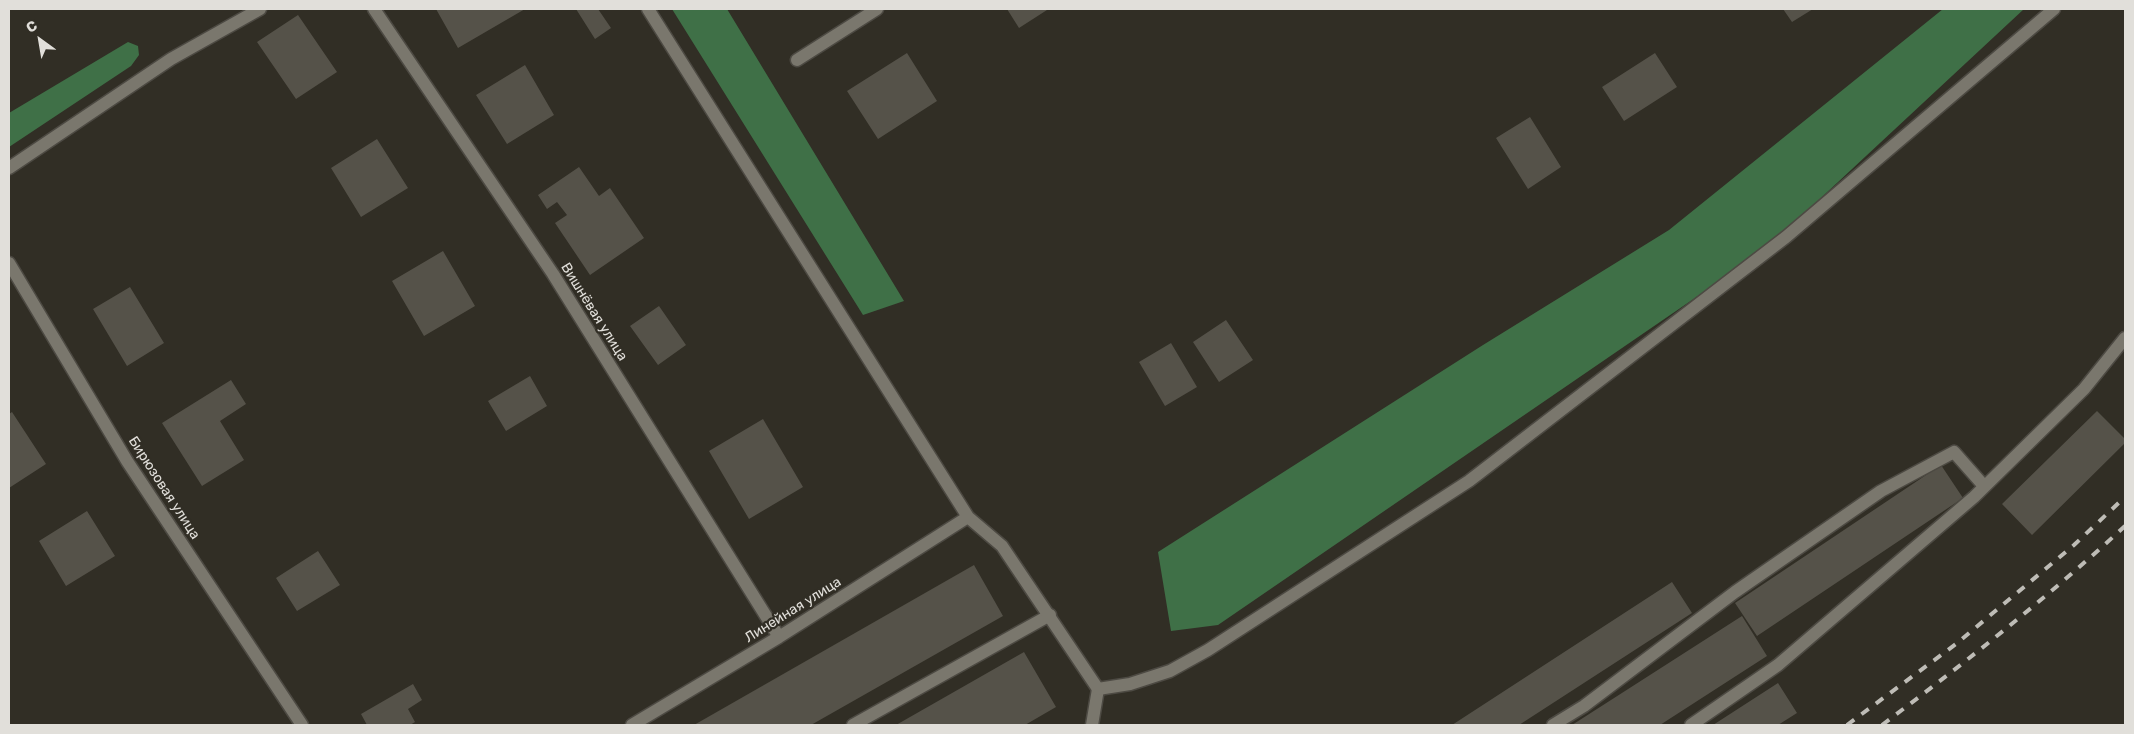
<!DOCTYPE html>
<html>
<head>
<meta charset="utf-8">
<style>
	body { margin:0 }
	#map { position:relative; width:2134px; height:734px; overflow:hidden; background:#312e25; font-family:Rubik,sans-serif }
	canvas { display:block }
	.frame { position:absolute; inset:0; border:10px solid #e1dfda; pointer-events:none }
	.north { position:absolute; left:15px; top:15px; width:50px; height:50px; -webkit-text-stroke:4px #312e25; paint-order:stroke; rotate:328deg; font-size:14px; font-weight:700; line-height:20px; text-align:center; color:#e1dfda }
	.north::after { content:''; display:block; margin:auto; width:18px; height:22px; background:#e1dfda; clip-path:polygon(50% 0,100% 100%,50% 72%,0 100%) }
</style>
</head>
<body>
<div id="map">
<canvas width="2134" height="734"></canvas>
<div class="frame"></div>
<div class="north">С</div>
</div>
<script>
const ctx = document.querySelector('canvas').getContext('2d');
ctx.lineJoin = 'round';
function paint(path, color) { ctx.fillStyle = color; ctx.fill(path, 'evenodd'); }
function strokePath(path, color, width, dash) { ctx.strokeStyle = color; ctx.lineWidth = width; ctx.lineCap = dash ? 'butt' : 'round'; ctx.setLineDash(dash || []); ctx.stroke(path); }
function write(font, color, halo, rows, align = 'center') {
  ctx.font = font + ' Rubik,sans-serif'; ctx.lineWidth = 4.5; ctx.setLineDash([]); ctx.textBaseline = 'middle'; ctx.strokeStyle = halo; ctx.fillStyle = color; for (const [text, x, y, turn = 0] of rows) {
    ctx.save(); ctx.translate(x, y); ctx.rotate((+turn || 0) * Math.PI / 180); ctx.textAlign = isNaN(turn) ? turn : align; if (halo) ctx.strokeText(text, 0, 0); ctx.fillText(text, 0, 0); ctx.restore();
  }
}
const forest = new Path2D(`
	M672,9H727L904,301L863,315Z
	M1943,9H2024L1765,250L1218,625L1171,631L1158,552L1483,345L1669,230Z
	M128,42L138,46L139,55L131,66L9,147V113Z`);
const building = new Path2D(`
	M436,9H525L458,48Z
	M576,9H598L611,28L595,39Z
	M1007,9H1046L1047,10L1019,28Z
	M1783,9H1813L1792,22Z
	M298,15L337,72L296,99L257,42Z
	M907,53L937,101L878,139L847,91Z
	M1655,53L1677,87L1624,121L1602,87Z
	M525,65L554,115L507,144L476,95Z
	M1530,117L1561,167L1528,189L1496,138Z
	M377,139L408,188L361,217L331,168Z
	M579,167L599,196L610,188L644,238L590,275L555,223L567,215L557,202L547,209L538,195Z
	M443,251L475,306L424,336L392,281Z
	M130,287L164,343L127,366L93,309Z
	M659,306L686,345L658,365L630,326Z
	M1226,320L1253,360L1219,382L1193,342Z
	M1171,343L1197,387L1165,406L1139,362Z
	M530,376L547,406L506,431L488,401Z
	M231,380L246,404L220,421L244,460L202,486L162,423Z
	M2097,411L2125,439V443L2032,535L2002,504Z
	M12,412L46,464L9,488V414Z
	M763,419L803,487L749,519L709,451Z
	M1941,465L1963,498L1757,636L1735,603Z
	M87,511L115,556L66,586L39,541Z
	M318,551L340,585L297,611L276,578Z
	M974,565L1003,616L811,725H694Z
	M1672,582L1692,613L1519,725H1452Z
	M1742,616L1767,656L1660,725H1572Z
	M1024,652L1056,707L1025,725H896Z
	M1778,683L1797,713L1778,725H1713Z
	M413,684L422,700L408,709L415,722L410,725H367L361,714Z`);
const service = new Path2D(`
	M853,725L1050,615
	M1092,725L1098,689
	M1553,725L1584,706L1735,592L1881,491L1954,452L1984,486
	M1691,725L1778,665L1974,497L2084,389L2125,338`);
const minor = new Path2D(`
	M374,9L553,274L779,637
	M648,9L968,517L1002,546L1098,689L1130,684L1170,671L1208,650L1469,481L1786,237L2054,9
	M797,60L877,9
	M9,168L171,59L260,9
	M9,263L127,461L302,725
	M632,725L779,637L968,517`);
const rail = new Path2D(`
	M1847,725L1956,644L2074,545L2125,497
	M1882,725C1966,662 2048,597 2125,526`);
const streetNames = [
	["Вишнёвая улица",594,312,58],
	["Бирюзовая улица",164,488,57],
	["Линейная улица",793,610,-32]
];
paint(forest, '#3f7047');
paint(building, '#555249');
strokePath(service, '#4d4a43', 15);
strokePath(minor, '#4d4a43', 15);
strokePath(service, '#7a776d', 12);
strokePath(minor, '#7a776d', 12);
strokePath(rail, '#bebcb6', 4, [9, 9]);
write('14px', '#e1dfda', '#312e25', streetNames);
</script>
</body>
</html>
